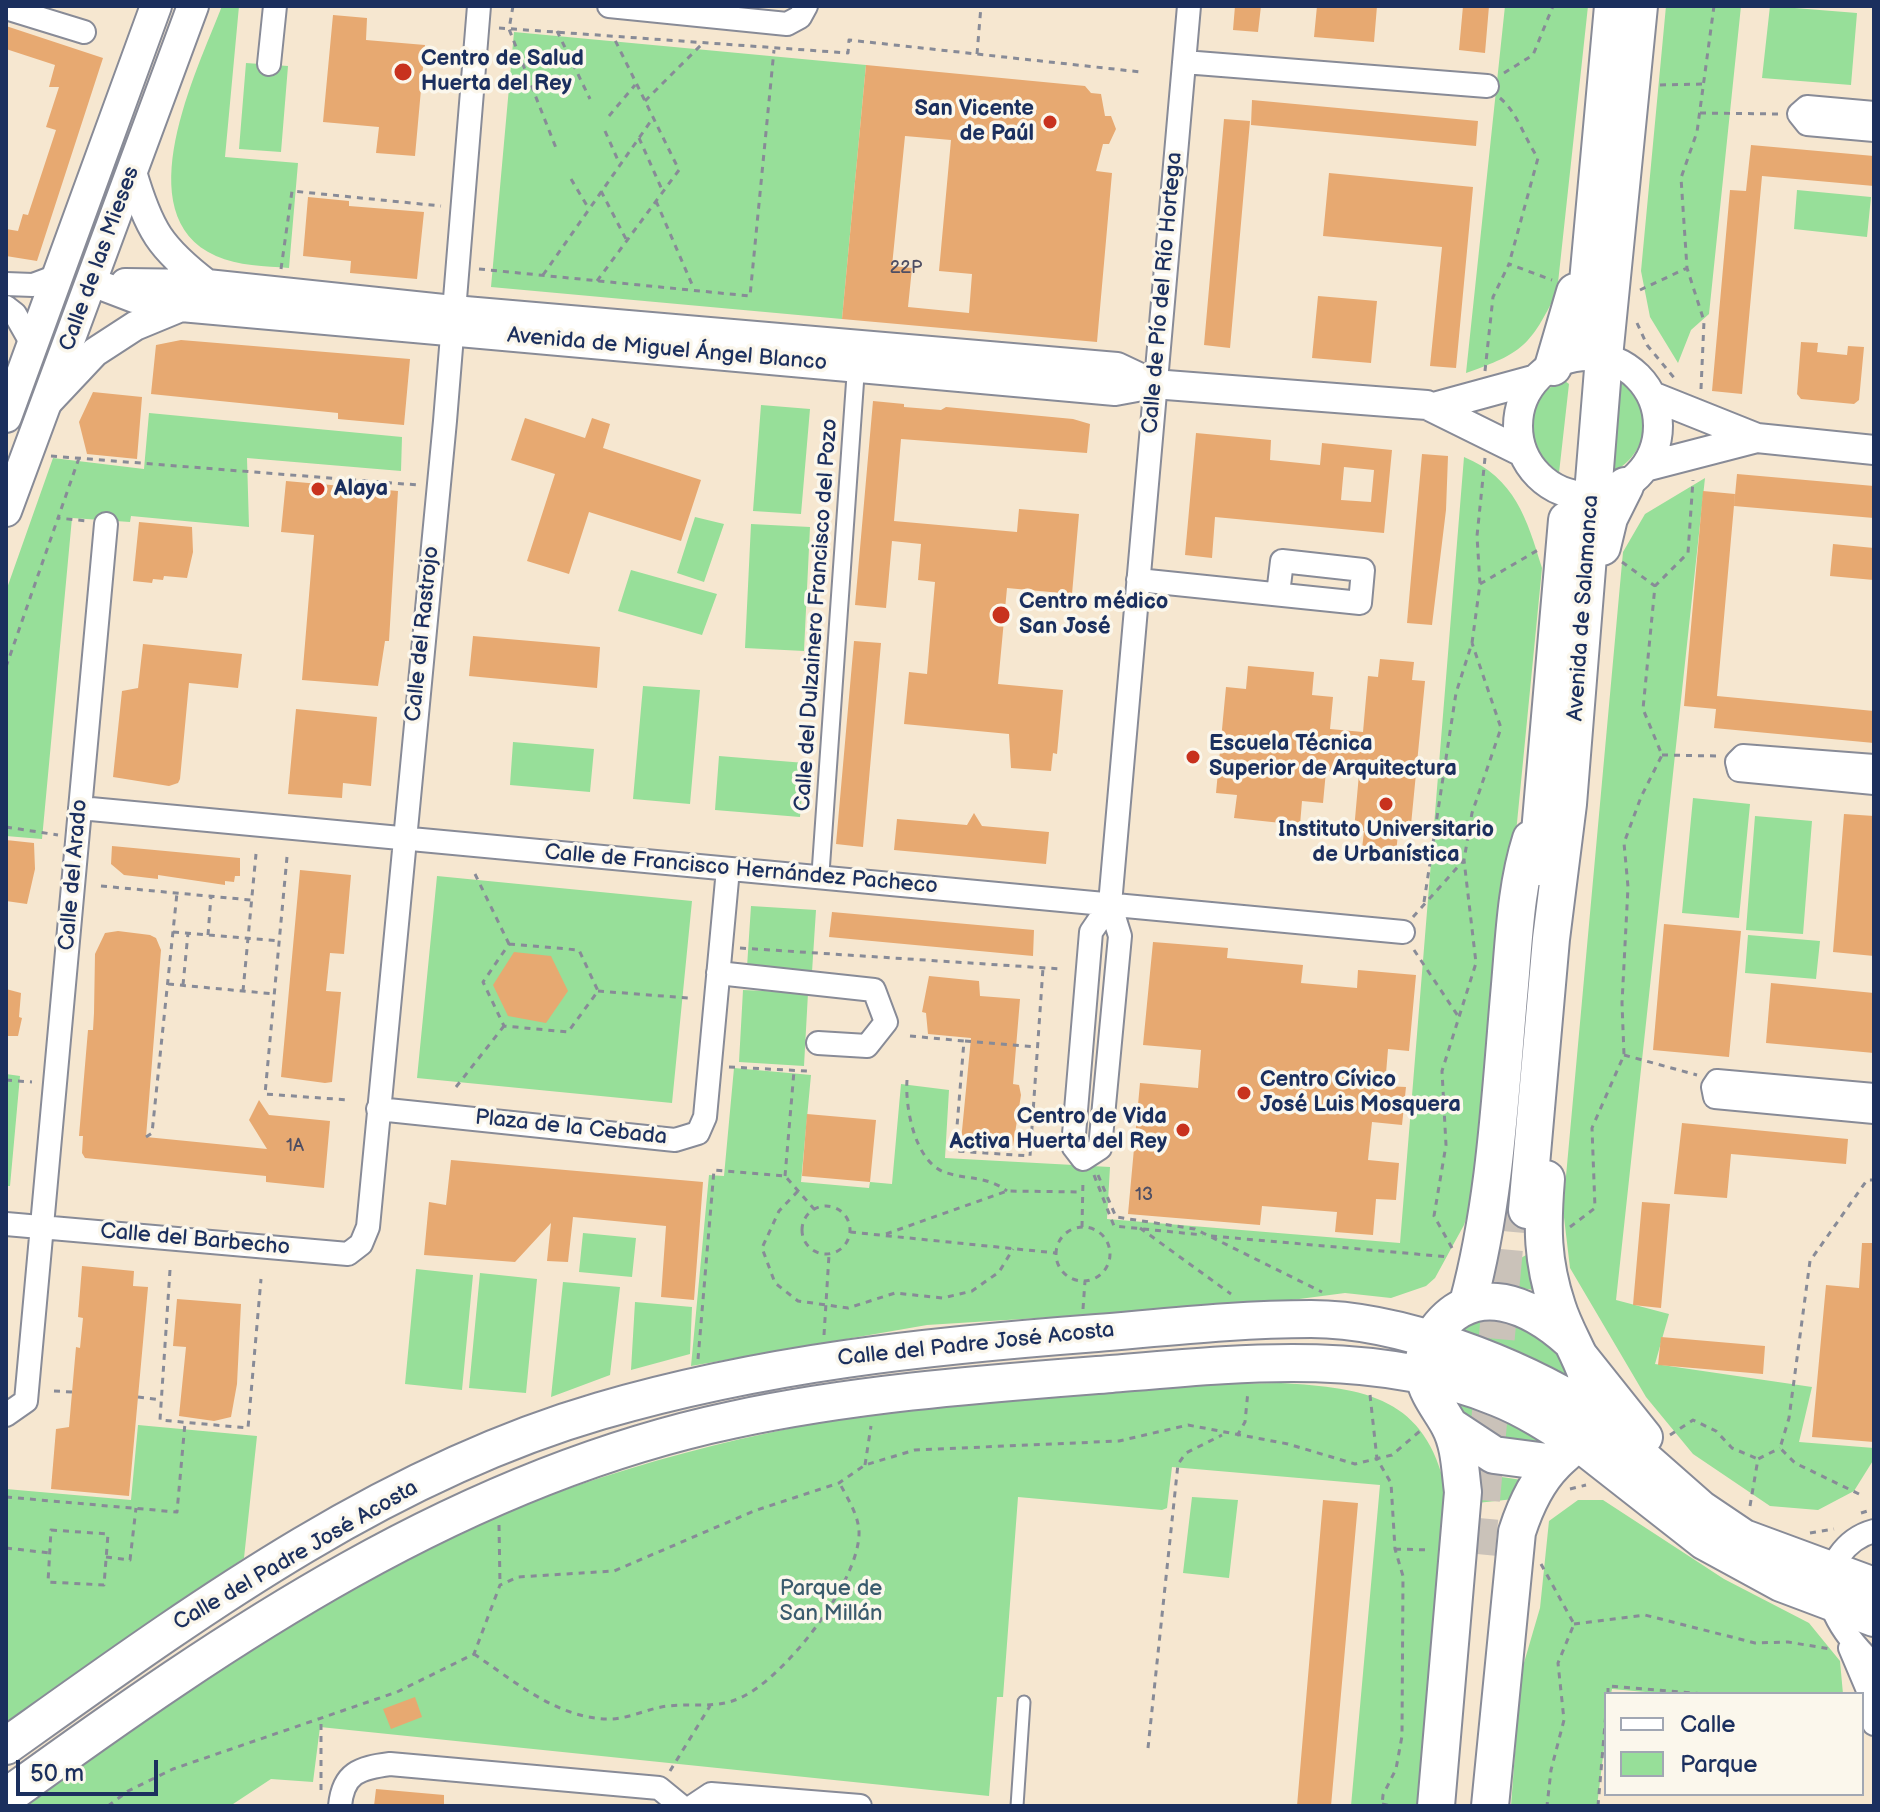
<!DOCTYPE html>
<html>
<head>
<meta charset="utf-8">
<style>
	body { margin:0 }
	#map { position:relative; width:1880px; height:1812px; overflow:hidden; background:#f6e7d0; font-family:"Balsamiq Sans",sans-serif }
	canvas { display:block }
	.frame { position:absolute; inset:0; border:8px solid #1b2f5e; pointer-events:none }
	.legend { position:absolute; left:1604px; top:1692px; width:260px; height:104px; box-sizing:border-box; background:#fbf7ec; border:2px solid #a1a7b3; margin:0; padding:10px 14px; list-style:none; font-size:24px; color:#1b2f5e }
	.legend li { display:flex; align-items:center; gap:16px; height:40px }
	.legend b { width:40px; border:2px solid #a1a7b3 }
	.scale { position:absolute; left:16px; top:1760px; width:142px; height:36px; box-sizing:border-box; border:4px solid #1b2f5e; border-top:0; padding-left:10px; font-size:24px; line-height:28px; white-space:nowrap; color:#1b2f5e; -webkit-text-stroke:6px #fbf7ec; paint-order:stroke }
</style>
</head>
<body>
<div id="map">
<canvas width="1880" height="1812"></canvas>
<div class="frame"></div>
<ul class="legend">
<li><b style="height:10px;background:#fff"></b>Calle</li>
<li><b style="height:22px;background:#97df99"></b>Parque</li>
</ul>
<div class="scale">50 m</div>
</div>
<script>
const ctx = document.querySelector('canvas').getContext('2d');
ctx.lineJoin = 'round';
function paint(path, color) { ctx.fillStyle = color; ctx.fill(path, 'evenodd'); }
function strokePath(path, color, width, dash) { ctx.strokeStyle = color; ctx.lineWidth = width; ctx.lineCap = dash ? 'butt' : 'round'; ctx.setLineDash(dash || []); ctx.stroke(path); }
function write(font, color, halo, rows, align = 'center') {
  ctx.font = font + ' "Balsamiq Sans",sans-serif'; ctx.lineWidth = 7; ctx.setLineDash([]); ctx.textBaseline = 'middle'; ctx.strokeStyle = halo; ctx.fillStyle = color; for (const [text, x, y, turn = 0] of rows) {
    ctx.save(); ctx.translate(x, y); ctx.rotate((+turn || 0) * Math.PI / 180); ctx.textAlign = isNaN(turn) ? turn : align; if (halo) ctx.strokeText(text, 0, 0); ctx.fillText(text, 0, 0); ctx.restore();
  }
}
const green = new Path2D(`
	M222,6H239L225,157L298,163L289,268C265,266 238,266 216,256C125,215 197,71 222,6Z
	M1505,6H1588L1557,292C1530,346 1523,353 1466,373Z
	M1666,6H1741L1709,314L1691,330L1678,363L1650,317L1641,271Z
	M1770,6L1857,13L1851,85L1762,78Z
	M514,32L866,65L842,319L491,287Z
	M246,63L288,66L281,152L239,149Z
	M1797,190L1871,197L1867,237L1794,229Z
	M1618,380C1657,403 1650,455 1611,473Z
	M1565,381L1569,384L1559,473C1518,461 1524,389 1565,381Z
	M761,405L810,409L801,514L753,511Z
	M149,413L402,437L401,471L247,458L249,527L131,516L130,522L72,518L42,839L6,836V591L53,458L144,469Z
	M1464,457C1515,478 1527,519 1542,568L1483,1169L1464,1225L1435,1278L1426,1286L1391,1298L1345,1293L1261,1304L927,1325L691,1366L709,1175L724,1176L734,1068L811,1075L801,1182L869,1188L870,1182L892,1184L901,1084L949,1090L945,1158L1110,1167L1107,1219L1400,1243Z
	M1705,478L1616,1300L1669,1314L1655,1364L1812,1387L1799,1442L1874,1448V1459L1854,1491L1818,1510L1770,1506L1693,1454L1646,1397L1570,1268L1563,1209L1623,552L1645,514Z
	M695,517L724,524L704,582L677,573Z
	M751,524L810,527L804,651L745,648Z
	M631,570L717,594L702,635L618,611Z
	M643,686L700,690L690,804L633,799Z
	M513,742L594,749L590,792L510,785Z
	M719,756L805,763L800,817L715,810Z
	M1693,798L1750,804L1739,918L1682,913Z
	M1755,816L1812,821L1803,934L1746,930Z
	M437,876L692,901L672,1103L417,1078Z
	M751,906L816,910L812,972L747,967Z
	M1748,935L1820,941L1816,979L1745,973Z
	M743,990L808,993L804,1066L739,1062Z
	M6,1074L20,1076L10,1186H6Z
	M583,1233L636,1238L632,1277L579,1272Z
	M1535,1250L1534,1290L1489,1283V1276Z
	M416,1269L473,1275L462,1390L405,1384Z
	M480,1273L537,1279L526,1393L469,1388Z
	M563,1282L620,1287L610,1375L551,1397Z
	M635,1302L692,1307L690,1354L631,1370Z
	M1494,1316L1552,1341L1574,1387L1451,1335L1475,1319Z
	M1281,1383C1366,1388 1426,1397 1446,1491L1428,1806H1351L1380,1485L1172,1467L1167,1508L1162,1510L1018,1497L1003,1697H997L989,1796L320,1727L313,1782L271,1779L230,1806H27C144,1721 261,1633 390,1566C663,1423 977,1386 1281,1383Z
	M1453,1398L1550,1440C1510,1456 1474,1432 1453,1398Z
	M138,1425L257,1436L244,1558L6,1722V1489L131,1500Z
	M1472,1468L1495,1476L1522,1480L1514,1499L1468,1504Z
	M1192,1497L1238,1500L1229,1578L1183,1573Z
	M1578,1500H1603L1724,1579L1809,1623L1840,1661L1843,1694H1668L1612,1689L1611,1694H1606V1732L1597,1806H1511L1521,1673L1540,1608L1549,1521Z`);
const building = new Path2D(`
	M1235,6H1261L1258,32L1233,30Z
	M1317,6H1377L1374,42L1314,37Z
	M1463,6H1489L1485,53L1459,50Z
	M333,15L367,18L366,40L425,45L415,156L376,153L379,127L323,122Z
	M6,26L103,58L37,261L6,256V229L18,231L23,214L28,215L56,130L46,127L59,87H49L55,65L6,49Z
	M866,65L1085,86L1091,93L1101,94L1105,116H1111L1116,129L1109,144H1103L1096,171L1112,173L1097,342L842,319ZM905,136L951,140L939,271L972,274L969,313L908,307L912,268L892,266Z
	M1252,100L1478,121L1476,146L1251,125Z
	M1224,119L1250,121L1230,348L1204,345Z
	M1751,145L1874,156V186L1762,176L1742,394L1712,391L1730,190L1746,191Z
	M1329,173L1473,187L1456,368L1430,366L1442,247L1323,236Z
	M308,197L349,201V206L424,212L417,279L350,273L351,261L303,256Z
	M1318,296L1377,301L1371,363L1312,358Z
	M181,340L410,359L404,425L338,419V413L151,394L156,345Z
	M1801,342L1818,343L1817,352L1847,355L1848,346L1864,347L1859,400L1854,404L1801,399L1797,394Z
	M93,392L142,397L137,459L87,454L79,422Z
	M873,401L904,404V407L941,410L946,407L1073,419L1090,424L1087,453L901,439L894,521L1017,532L1019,509L1079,514L1072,594L1007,588L998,684L1063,690L1057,754L1053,753L1051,771L1011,768L1009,734L904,724L909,672L927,674L935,582L918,580L921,544L892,541L886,608L855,605Z
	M525,418L585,438L592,418L610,424L603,448L701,480L681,541L589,512L569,574L527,561L555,474L511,460Z
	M1196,433L1271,440L1270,460L1320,465L1322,443L1392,450L1384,533L1215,517L1212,558L1185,555ZM1344,467L1374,470L1371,502L1341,500Z
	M1422,454L1448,456L1446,510L1432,625L1407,623Z
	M1737,474L1874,486V518L1734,506Z
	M286,481L398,491L389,641H385L378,686L302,680L314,535L281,532Z
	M1703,491L1735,494L1717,696L1874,711V743L1714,728L1716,709L1684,706Z
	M139,522L192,527L193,552L187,578L164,576L163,580L153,579L152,583L133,581Z
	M1833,544L1874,548V580L1830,576Z
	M473,636L600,647L597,688L469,676Z
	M854,641L881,643L863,847L836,844Z
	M143,644L242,654L238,688L189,683L180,779L178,783L169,786L113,777L122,691L138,688Z
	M1380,659L1414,662L1412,680L1425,681L1410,835L1398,834L1396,853L1362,849L1364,831L1354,830L1359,774L1326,771L1323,803L1302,801L1300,825L1234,818L1237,795L1216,793L1226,687L1246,689L1248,666L1314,672L1312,695L1333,697L1330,729L1363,732L1368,676L1378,677Z
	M296,709L377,717L371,786L343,783L342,798L288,794Z
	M974,813L982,826L1049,832L1046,864L894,850L897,819L967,825Z
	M1844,814L1874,816V956L1833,952Z
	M6,840L34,843L35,869L27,904L6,901Z
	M112,846L240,858V876H235L234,882L225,881V885L158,875V879L124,875L111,864Z
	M300,870L351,875L344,954L330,953L326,991L341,992L332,1082L325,1083L281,1077Z
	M832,912L1034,930L1033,956L829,937Z
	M1664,924L1741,931L1729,1057L1653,1050Z
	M118,931L150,935L156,938L161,950L146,1137L267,1149L249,1120L259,1100L269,1115L330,1121L324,1188L266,1182V1176L85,1158L82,1153L83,1136H79L88,1030H93L94,1013L95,954L105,933Z
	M1153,942L1228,948L1227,958L1303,965L1301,983L1357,988L1358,970L1416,975L1409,1051L1388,1049L1385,1086L1406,1087L1402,1125L1372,1122L1368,1160L1399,1163L1396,1200L1376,1199L1373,1235L1335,1232L1337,1212L1262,1206L1260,1225L1128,1214L1140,1083L1198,1088L1201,1050L1143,1045Z
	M514,952L551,956L568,991L546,1023L508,1016L493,985Z
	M929,976L979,981L980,996L1020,999L1013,1084L1019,1085L1021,1095L1013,1146L961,1141L971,1038L928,1034L926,1013L922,1012Z
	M1771,983L1874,993V1053L1766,1043Z
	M6,989L21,993L19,1017L22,1018L18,1036H6Z
	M807,1114L876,1120L870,1182L802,1176Z
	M1682,1123L1848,1139L1846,1164L1731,1154L1727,1198L1674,1194Z
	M451,1160L703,1182L694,1300L661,1297L666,1226L573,1217L568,1262L547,1261L551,1223L515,1262L424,1255L429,1202L446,1205Z
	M1642,1202L1670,1204L1661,1308L1633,1305Z
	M1862,1243H1874V1442L1812,1437L1826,1285L1859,1288Z
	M82,1266L134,1271L133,1286L148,1287L129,1496L51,1489L56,1429L69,1427L76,1347L80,1348L83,1318L78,1317Z
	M177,1299L241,1304L237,1384L231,1417L214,1421L179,1416L186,1347L173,1346Z
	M1661,1337L1765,1346L1763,1374L1658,1365Z
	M1323,1500L1358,1503L1331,1806H1297Z
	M415,1697L422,1717L391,1729L383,1709Z
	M376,1789L444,1795V1806H374Z`);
const trunkTunnel = new Path2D(`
	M1477,1554L1509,1204`);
const path = new Path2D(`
	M513,6L509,29L556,148
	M499,28L848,53L849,40L1141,72
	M557,31L590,99
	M977,54L981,6
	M1504,73L1533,55L1553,6
	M1660,85L1704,84
	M1500,98C1518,113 1524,138 1538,158L1509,264
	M645,101L702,44
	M1700,113L1780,114
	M609,116L635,85
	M605,131L620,165
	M639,138L663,192
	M571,179L589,209
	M601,191L627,241
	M656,201L694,289
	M281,269L292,191L441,206
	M479,269L750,296L774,50
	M543,275L653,118
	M597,281L679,170L613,36
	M1640,290L1687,268
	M1637,323L1647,345L1675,379
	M1485,371L1493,297L1509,264L1552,280
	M1701,389L1704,321L1687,268L1681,178L1697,132L1714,6
	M51,456L418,485
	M79,458L58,518L87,521
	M1622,562L1655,586
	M1480,584L1538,550
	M6,667L58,518
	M1662,755L1718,756
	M6,827L58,835
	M287,857L265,1094L349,1100
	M475,874L509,944
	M101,886L251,900
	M1424,902L1456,693L1472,643L1480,584L1477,536L1485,458
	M1413,917L1464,860L1472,813L1501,728L1472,643
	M173,932L280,941
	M208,935L211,896
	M509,944L579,950L598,991L568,1032L504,1026L483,982Z
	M740,948L1062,969
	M1414,950L1460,1019
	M168,984L275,994
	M183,985L188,933
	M243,991L256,854
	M598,991L688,998
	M910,1036L964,1041L955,1151L1030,1156L1043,968
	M965,1041L1037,1047
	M1624,1055L1697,1075
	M729,1067L807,1071
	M6,1080L32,1082
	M907,1080C905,1108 915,1164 947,1173C970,1180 987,1176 1007,1191
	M456,1087L504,1026
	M146,1137L152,1133L177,893
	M1094,1175L1114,1226L1203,1235
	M1098,1175L1116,1217L1195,1229L1322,1292
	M785,1176L794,1071
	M798,1191L779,1211L762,1248L775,1283L798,1301L848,1308L895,1293L943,1298L972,1291L999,1272L1013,1249
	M802 1230a24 24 0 1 1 48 0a24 24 0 1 1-48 0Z
	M1082,1227L1083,1179
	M1570,1227L1595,1208L1592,1128L1624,1055L1622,1003L1628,887L1624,843L1641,797L1662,755L1643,709L1655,586L1688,553L1693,480
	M1056 1254a27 27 0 1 1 54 0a27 27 0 1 1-54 0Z
	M1140,1228L1231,1294
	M850,1232L1056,1253
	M886,1234L1007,1191L1082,1192
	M1211,1236L1450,1257
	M1452,1248L1434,1216L1446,1145L1442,1071L1476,963L1464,860
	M170,1270L160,1420L248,1428L261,1279
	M1083,1309L1085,1281
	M824,1335L829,1255
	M698,1359L714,1170L785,1176L814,1209
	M54,1391L72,1392
	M1370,1395L1377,1459L1391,1483L1395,1549L1403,1576L1402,1736L1396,1769L1383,1795L1382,1806
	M138,1397L161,1400
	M1670,1435L1693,1420L1716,1431L1732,1448L1758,1459
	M1237,1436L1245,1422L1248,1391
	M865,1465L871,1426
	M1570,1489L1586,1485
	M1859,1494L1795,1463L1780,1448L1789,1418L1810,1261L1867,1180H1874
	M6,1497L177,1512L185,1423
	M1750,1506L1758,1459L1780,1448
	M1861,1513L1874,1509
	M499,1525L500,1585
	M51,1530L108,1534L104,1585L48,1582Z
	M1810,1533L1834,1529
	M6,1548L50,1553
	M1395,1549L1431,1550
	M106,1557L130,1560L136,1508
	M1541,1564L1574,1624L1558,1663L1564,1720L1551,1770L1547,1806
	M1574,1624L1645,1615L1755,1643L1788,1642L1830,1649
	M474,1654C514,1681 558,1719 609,1719C629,1719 649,1708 668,1706C693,1703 716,1709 740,1698C785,1678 857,1584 859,1535C860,1518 848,1499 840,1484
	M1608,1694V1686L1704,1694
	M1148,1748L1178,1464L1186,1453L1222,1435
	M670,1771L710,1706
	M321,1790V1717
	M1382,1804L1391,1806
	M108,1806L128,1791L173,1769L397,1692L474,1654L500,1585L518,1577L614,1571L754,1511L839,1483L865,1465L915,1450L1119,1441L1188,1425L1288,1444L1355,1464L1392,1455L1420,1431
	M1598,1806L1606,1712`);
const service = new Path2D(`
	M1017,1806L1024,1702`);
const pedestrian = new Path2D(`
	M821,866L856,368`);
const minor = new Path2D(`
	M609,6L787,24L800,17L806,6
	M6,8L84,32
	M1184,62L1487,86
	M269,64L275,6
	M1874,113L1807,107L1799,114L1807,124L1874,130
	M6,284L33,285L57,276
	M6,307L15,314L32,344
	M1138,580L1360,603L1363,570L1282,561L1278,594
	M1874,766L1743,756L1737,762L1739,770L1874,783
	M80,808L1403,932
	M1110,904L1091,932L1073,1146L1083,1159L1100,1148L1120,936L1110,904L1189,6
	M718,973L874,990L886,1022L867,1046L818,1043
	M1874,1095L1717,1081L1713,1087L1715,1097L1874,1112
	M378,1109L675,1140L698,1133L705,1117L728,869
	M6,1224L348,1254L361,1244L368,1227L445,421L479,6
	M6,1415L26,1401L106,524
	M1874,1531C1859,1535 1848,1543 1839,1556C1812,1597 1845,1636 1874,1665
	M1850,1648L1867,1688L1874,1724
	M340,1806C343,1773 359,1768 390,1764L659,1788L681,1806
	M693,1806L711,1794L860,1806`);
const tertiary = new Path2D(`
	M132,172C149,230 160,248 207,284
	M92,282L134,298L181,307L1115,391L1153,384L1427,405L1520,451
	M125,283L207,284L453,310L1117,367L1153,384
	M1518 426a70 70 0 1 1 140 0a70 70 0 1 1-140 0Z
	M1652,396L1757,438L1874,450
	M47,403L95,352L135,326L181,307
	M1434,407L1533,380
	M1645,467L1757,438`);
const secondary = new Path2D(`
	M6,417L156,6
	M6,511L193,6`);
const primary = new Path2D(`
	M1582,1358L1645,1437
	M1592,1412L1701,1508L1744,1537L1874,1585
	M1579,1444L1704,1542L1781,1584L1874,1619`);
const trunk = new Path2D(`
	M1584,326L1613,6
	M1553,367L1575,292
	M1602,547L1609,518L1625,486
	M1537,867L1567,520
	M1527,1210L1551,939L1568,804L1604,357L1639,6
	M1468,1303C1495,1203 1500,1099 1509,996C1514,944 1515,889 1531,839
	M1450,1426L1494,1455L1555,1463
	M6,1746C190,1615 380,1475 600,1411C765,1363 926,1346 1097,1333C1168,1327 1240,1319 1311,1319C1400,1319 1517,1365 1592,1412
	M6,1797C228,1636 459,1478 732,1420C857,1393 984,1384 1111,1374C1239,1363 1376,1348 1498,1398C1526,1409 1553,1427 1579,1444
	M1436,1806L1463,1492C1460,1470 1460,1445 1449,1425C1441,1410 1427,1394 1424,1376C1421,1360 1427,1342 1437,1330C1475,1279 1531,1305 1570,1340
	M1490,1806L1517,1532C1525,1507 1536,1482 1555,1463C1571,1447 1591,1436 1592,1410C1594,1371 1568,1342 1557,1306C1542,1261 1542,1227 1546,1179`);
const markers = [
	[403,72,10,"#c8321e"],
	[1050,122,8,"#c8321e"],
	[318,489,8,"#c8321e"],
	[1001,615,10,"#c8321e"],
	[1193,757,8,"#c8321e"],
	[1386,804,8,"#c8321e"],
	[1244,1093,8,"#c8321e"],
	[1183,1130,8,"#c8321e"]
];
const numberNames = [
	["22P",906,268],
	["1A",295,1146],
	["13",1144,1195]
];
const poiNames = [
	["Centro de Salud",421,59],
	["Huerta del Rey",421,84],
	["San Vicente",1034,109,"right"],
	["de Paúl",1034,134,"right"],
	["Alaya",334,489],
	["Centro médico",1019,602],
	["San José",1019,627],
	["Escuela Técnica",1209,744],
	["Superior de Arquitectura",1209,769],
	["Instituto Universitario",1386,830,"center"],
	["de Urbanística",1386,855,"center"],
	["Centro Cívico",1260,1080],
	["José Luis Mosquera",1260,1105],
	["Centro de Vida",1167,1117,"right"],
	["Activa Huerta del Rey",1167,1142,"right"]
];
const streetNames = [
	["Calle de las Mieses",100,259,-70],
	["Calle de Pío del Río Hortega",1163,293,-85],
	["Avenida de Miguel Ángel Blanco",667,350,5],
	["Avenida de Salamanca",1584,608,-86],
	["Calle del Dulzainero Francisco del Pozo",817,615,-86],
	["Calle del Rastrojo",423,634,-84],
	["Calle de Francisco Hernández Pacheco",741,870,5],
	["Calle del Arado",74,875,-85],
	["Plaza de la Cebada",571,1128,6],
	["Calle del Barbecho",195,1240,5],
	["Calle del Padre José Acosta",976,1345,-6],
	["Calle del Padre José Acosta",296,1556,-30]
];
const parkNames = [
	["Parque de",831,1589],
	["San Millán",831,1614]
];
paint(green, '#97df99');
paint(building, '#e7a971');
strokePath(trunkTunnel, '#cac2b9', 36, [36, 18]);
strokePath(service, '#888b97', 15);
strokePath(pedestrian, '#888b97', 20);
strokePath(minor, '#888b97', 26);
strokePath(tertiary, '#888b97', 32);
strokePath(secondary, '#888b97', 34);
strokePath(primary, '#888b97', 38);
strokePath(trunk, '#888b97', 40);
strokePath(path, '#888b97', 3, [6, 6]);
strokePath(service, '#fff', 11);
strokePath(pedestrian, '#fff', 16);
strokePath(minor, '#fff', 22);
strokePath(tertiary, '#fff', 28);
strokePath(secondary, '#fff', 30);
strokePath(primary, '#fff', 34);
strokePath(trunk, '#fff', 36);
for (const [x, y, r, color] of markers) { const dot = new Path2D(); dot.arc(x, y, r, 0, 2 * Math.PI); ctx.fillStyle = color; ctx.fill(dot); strokePath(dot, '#fbf7ec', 3); }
write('18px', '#4e4e63', null, numberNames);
write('bold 22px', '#1b2f5e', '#fbf7ec', poiNames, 'left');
write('22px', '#1b2f5e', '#fbf7ec', streetNames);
write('22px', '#3a5b6d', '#fbf7ec', parkNames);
</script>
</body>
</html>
